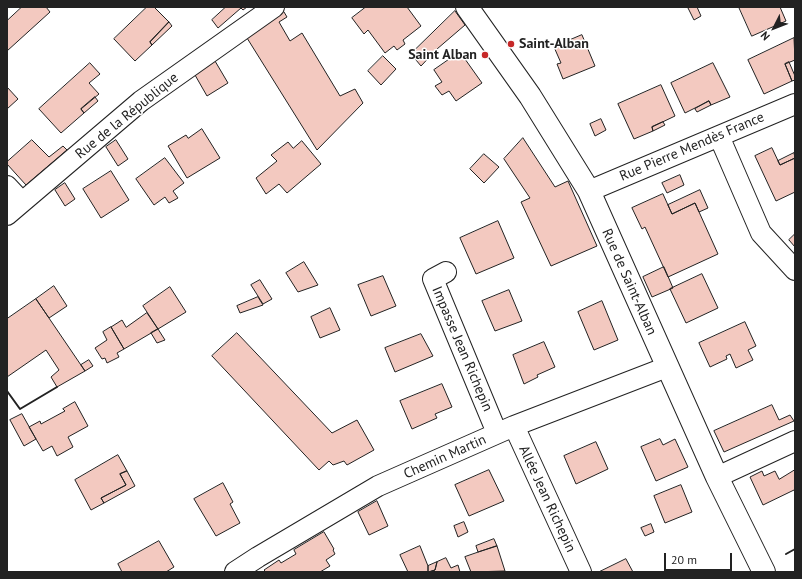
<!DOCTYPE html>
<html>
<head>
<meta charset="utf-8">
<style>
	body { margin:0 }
	#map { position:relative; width:802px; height:579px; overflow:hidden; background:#fff; font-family:"PT Sans",sans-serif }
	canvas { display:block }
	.frame { position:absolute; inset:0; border:8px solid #222; pointer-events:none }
	.north { position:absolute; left:754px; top:8px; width:40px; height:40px; -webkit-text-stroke:3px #fff; paint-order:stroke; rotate:228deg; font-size:11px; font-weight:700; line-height:16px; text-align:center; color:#222 }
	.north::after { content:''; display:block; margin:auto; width:14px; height:18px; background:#222; clip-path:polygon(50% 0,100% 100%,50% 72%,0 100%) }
	.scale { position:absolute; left:664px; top:553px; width:68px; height:18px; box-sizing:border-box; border:2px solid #222; border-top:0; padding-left:5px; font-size:12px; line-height:14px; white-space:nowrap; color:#222; -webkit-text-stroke:3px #fff; paint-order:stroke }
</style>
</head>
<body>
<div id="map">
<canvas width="802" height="579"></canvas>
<div class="frame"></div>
<div class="north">N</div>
<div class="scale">20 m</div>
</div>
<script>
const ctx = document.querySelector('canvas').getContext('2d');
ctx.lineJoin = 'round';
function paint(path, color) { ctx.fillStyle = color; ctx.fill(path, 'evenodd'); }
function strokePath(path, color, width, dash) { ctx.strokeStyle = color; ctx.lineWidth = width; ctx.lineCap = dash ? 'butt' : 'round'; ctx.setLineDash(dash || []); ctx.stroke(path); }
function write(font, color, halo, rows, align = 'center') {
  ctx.font = font + ' "PT Sans",sans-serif'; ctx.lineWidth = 3; ctx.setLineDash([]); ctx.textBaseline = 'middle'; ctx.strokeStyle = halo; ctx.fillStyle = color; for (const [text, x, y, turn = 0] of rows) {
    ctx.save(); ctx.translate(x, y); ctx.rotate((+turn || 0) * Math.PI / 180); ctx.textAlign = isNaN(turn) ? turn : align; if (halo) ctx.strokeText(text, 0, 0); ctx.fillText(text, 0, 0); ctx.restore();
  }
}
const building = new Path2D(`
	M22,7H46L50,12L7,51V21Z
	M147,7H154L169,22L150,42L152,45L135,61L114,39Z
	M226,7H247L243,10L241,8L218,28L212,20Z
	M366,7H407L421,26L403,40L405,44L397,50L394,46L385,53L368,30L364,34L352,18Z
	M697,7L701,16L694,20L688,8Z
	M739,7H780L786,21L752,36Z
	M455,11L465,25L437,49L421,66L411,54Z
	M284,12L287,17L279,22L290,41L302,33L340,96L355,89L363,103L317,150L247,38Z
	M169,22L172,26L152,45L150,42Z
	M582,35L595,66L563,79L557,64L561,63L554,47Z
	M794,38L795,60L785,64L792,81L764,94L748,60Z
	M460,52L482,83L456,101L449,91L442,95L435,86L442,82L434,70Z
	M383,56L396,69L381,85L368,71Z
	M215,61L228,83L207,96L195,75Z
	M789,62L795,76V80L792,81L785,64Z
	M90,63L100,74L89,83L99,94L81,109L84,113L61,133L39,109Z
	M713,63L730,97L711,105L709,101L685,113L671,83Z
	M661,85L675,116L652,127L653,131L634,139L618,104Z
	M7,87L18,99L7,109Z
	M95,97L98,101L84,113L81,109Z
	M709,101L711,105L697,112L695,109Z
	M601,119L606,130L595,136L590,124Z
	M663,122L665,125L653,131L652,127Z
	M202,129L220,158L187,178L168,146L186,135L188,138Z
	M523,138L555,187L568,181L597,246L551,266L521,202L530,198L504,159Z
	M32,140L49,157L63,146L67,150L26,185L7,164V162Z
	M116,140L128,159L118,166L106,147Z
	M302,141L321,164L287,193L279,184L266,194L256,178L277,161L271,155L288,142L293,148Z
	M772,148L780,165L795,158V192L776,201L755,156Z
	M794,153L795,158L780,165L778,161Z
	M484,154L499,167L484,183L470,169Z
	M165,158L184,183L173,191L178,198L169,203L165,197L154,205L136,179Z
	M111,171L129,200L101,218L83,189Z
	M680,175L684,185L667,193L662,183Z
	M65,183L75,199L65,206L55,190Z
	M700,190L708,208L699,212L695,203L672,214L668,205Z
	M663,194L672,214L695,203L718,254L668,277L645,227L642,229L632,208Z
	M498,221L514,258L476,274L460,238Z
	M795,234V247L789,240Z
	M304,262L318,285L298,292L286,273Z
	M664,267L673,288L652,297L643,277Z
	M702,274L718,308L686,323L670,289Z
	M383,276L396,306L371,316L358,285Z
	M260,280L272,299L263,304L251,285Z
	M54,286L67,306L49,318L36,299Z
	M170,287L186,312L158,329L143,306Z
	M509,290L522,321L495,331L482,301Z
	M258,297L263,305L240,313L237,306Z
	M36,299L85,371L57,387L51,377L59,370L46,350L7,377V319Z
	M602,301L618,340L594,350L578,312Z
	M330,308L340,330L320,338L311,317Z
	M147,313L158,329L124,349L111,327L122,320L126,327Z
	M745,322L756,346L748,350L753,360L736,368L730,354L726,356L727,359L710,367L699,343Z
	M111,327L124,349L117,353L119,357L107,363L105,358L102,359L95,348L107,340L103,332Z
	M158,329L165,340L157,343L151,333Z
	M237,333L332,433L357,420L374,450L347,465L344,461L333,465L329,461L319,470L212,356Z
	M421,334L433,356L395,372L385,348Z
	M544,342L555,367L537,375L538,377L524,384L513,355Z
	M89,360L93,366L85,371L81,365Z
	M442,384L452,407L435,414L437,418L412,429L400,401Z
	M75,402L88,426L68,437L73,447L57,456L52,446L43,451L29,427L40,421L41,424L65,411L63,409Z
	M772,405L779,420L790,415L794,421L724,452L714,431Z
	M22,414L36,439L24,446L10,420Z
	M660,439L663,445L675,439L688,467L656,481L641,447Z
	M596,442L608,469L576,484L564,456Z
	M118,455L127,471L120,474L126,485L101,498L104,503L91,510L75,480Z
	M489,470L504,501L469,516L455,485Z
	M795,470V492L794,490L763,505L750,477L762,471L764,476L775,471L779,479Z
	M127,471L135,486L104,503L101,498L126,485L120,474Z
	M223,483L233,502L230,504L240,523L216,536L194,499Z
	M681,485L692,512L665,523L654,496Z
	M377,501L388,526L369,535L358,512Z
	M464,522L468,532L458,537L454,526Z
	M651,524L654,532L645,536L641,528Z
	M324,532L334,549L333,550L335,554L326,560L330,566L320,572H266L264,570L279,560L281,563L296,554L294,550Z
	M494,539L497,546L478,552L476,546Z
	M159,541L174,567L166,572H122L118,564Z
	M420,546L428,566V572H408L400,555Z
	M497,546L505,571L471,572L465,557Z
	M446,558L451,568L458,565L460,572H429L435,570L437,562Z
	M626,559L633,572H599Z
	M437,562L435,570L428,572V566Z`);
const minor = new Path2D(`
	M719,136L761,233L795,270
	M7,186L22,202
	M589,191L795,104
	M7,215L141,101L274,7
	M446,272L433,279L497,433
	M514,426L581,572
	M717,477L795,441
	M235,572L258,557L378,486L514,426L667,367`);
const tertiary = new Path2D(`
	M467,7L530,96L589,191L717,477L764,572`);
const wall = new Path2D(`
	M7,391L20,409L57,387
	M786,554L795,549`);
const markers = [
	[511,44,4,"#c62828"],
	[485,55,4,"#c62828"]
];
const poiNames = [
	["Saint-Alban",519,44],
	["Saint Alban",477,55,"right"]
];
const streetNames = [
	["Rue de la République",127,116,-39],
	["Rue Pierre Mendès France",692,147,-23],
	["Rue de Saint-Alban",629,282,66],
	["Impasse Jean Richepin",462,349,67],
	["Chemin Martin",445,457,-24],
	["Allée Jean Richepin",547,499,65]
];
paint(building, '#f3c9c0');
strokePath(building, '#222', 1);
strokePath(minor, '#222', 22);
strokePath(tertiary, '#222', 24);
strokePath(minor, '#fff', 20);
strokePath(tertiary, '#fff', 22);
strokePath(wall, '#222', 2);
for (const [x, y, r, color] of markers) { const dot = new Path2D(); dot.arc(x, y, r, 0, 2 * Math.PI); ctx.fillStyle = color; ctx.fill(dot); strokePath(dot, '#fff', 1.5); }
write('bold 14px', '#222', '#fff', poiNames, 'left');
write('14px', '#222', '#fff', streetNames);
</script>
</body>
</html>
